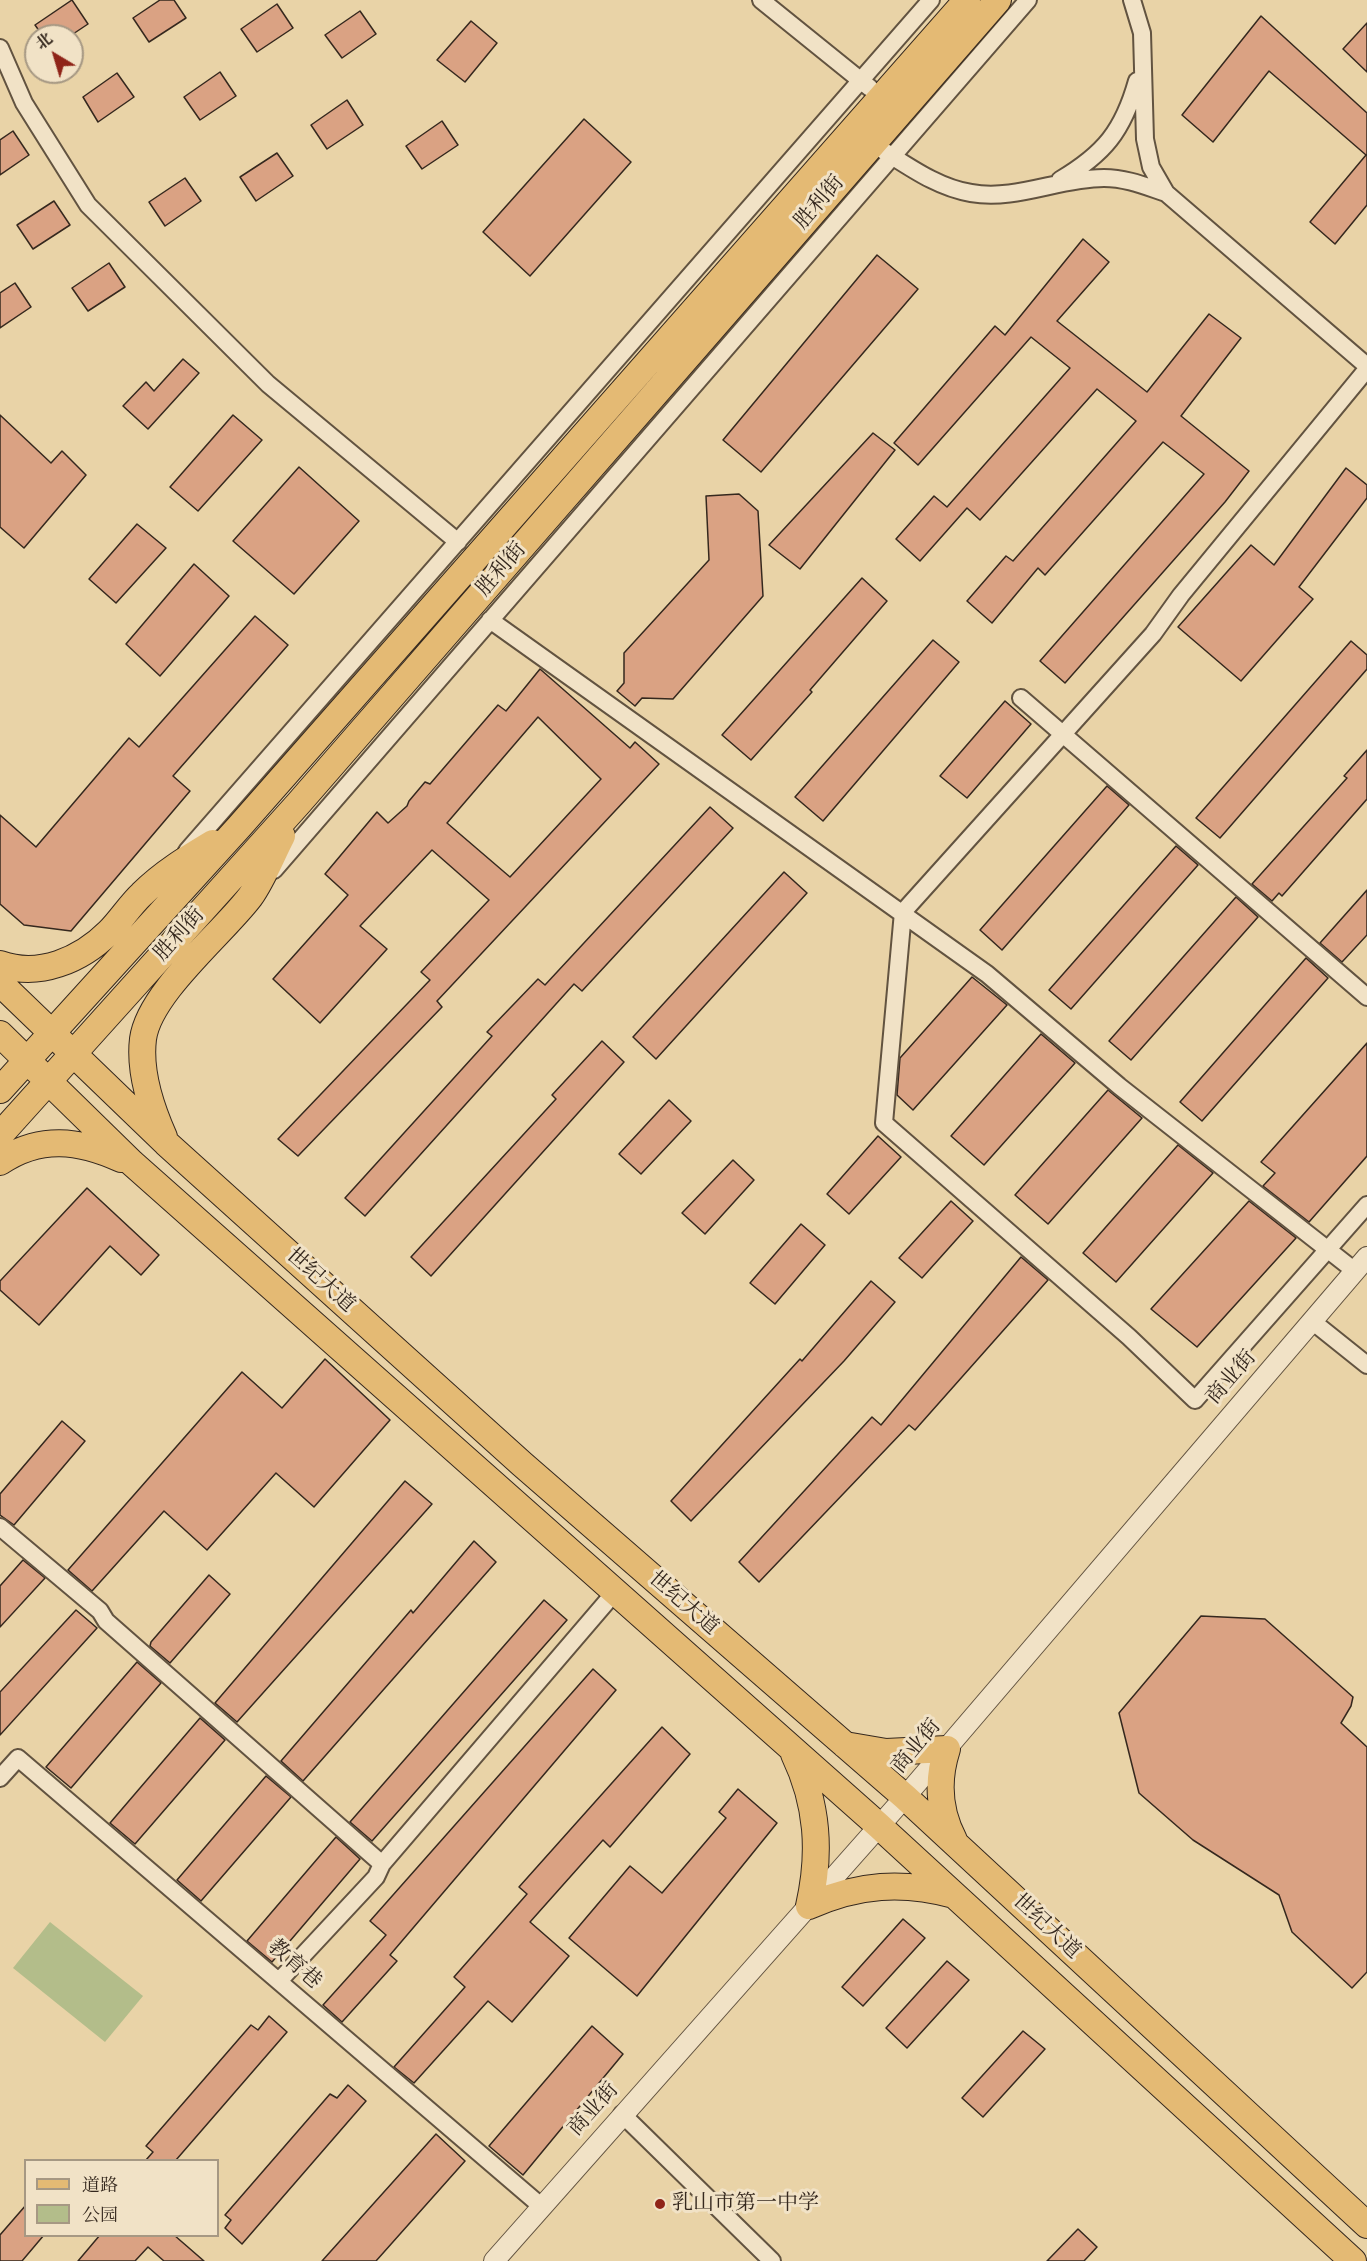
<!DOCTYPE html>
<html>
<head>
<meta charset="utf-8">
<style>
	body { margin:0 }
	#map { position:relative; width:1367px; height:2261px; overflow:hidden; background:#e9d3a7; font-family:Cardo,"Noto Serif SC",serif }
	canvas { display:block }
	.legend { position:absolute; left:24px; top:2159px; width:195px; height:78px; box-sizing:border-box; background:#f1e2c6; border:2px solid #a69883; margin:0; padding:8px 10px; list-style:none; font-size:18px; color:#35281e }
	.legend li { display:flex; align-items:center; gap:12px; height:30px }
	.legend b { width:30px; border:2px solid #a69883 }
	.north { position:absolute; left:24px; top:24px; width:60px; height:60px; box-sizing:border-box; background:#f1e2c6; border:2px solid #a69883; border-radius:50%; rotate:322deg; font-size:16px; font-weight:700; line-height:24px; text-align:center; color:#35281e }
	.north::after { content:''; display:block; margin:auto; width:21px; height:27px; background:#8f2418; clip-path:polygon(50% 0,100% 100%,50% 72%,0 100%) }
</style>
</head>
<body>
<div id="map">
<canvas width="1367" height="2261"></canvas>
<ul class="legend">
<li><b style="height:8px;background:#e4ba74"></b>道路</li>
<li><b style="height:16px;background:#b3bd8a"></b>公园</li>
</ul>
<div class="north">北</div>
</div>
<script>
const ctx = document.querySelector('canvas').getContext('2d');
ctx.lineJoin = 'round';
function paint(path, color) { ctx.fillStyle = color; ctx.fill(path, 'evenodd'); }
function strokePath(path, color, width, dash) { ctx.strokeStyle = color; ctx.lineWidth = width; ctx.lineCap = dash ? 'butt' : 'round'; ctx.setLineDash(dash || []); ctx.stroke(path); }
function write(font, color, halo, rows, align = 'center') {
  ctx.font = font + ' Cardo,"Noto Serif SC",serif'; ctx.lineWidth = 6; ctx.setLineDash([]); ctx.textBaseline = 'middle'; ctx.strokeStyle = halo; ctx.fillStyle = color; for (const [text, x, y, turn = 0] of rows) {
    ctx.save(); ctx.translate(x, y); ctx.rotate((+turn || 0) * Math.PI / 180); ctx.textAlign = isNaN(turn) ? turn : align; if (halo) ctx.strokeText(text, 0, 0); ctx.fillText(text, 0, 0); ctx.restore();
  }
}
const green = new Path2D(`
	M50,1922L143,1996L105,2042L13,1968Z`);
const building = new Path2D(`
	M72,0L88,24L70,36H43L35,25Z
	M160,0H174L186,18L149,42L133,18Z
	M277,4L293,28L257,52L241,29Z
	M360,11L376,34L342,58L325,35Z
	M1261,16L1367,113V205L1335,244L1310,222L1366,155L1269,71L1213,142L1182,115Z
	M471,21L497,43L465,82L437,60Z
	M1367,23V72L1343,49Z
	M220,72L236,96L200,120L184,97Z
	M117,73L134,97L98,122L83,97Z
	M347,100L363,125L327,149L311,125Z
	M584,119L631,162L530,276L483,232Z
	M442,121L458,145L422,169L406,146Z
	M13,131L29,155L0,175V140Z
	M277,153L293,176L256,201L240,177Z
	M185,178L201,201L165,226L149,202Z
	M54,201L70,225L33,249L17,225Z
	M1083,239L1109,262L1057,321L1147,392L1209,314L1241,338L1181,416L1249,471L1225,502L1065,683L1040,661L1204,474L1163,442L1045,575L1038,568L992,623L967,601L1006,556L1013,561L1136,421L1097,389L980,520L967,508L920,561L896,539L934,496L947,507L1070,368L1031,337L918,465L894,443L995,326L1005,335Z
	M877,255L918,289L761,472L723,440Z
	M109,263L125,287L88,311L72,288Z
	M15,283L31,307L0,328V293Z
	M183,359L199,373L148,429L123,406L146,382L154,391Z
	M0,415L51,463L62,451L86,475L24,548L0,527Z
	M233,415L262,440L198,511L170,487Z
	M873,433L895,450L800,569L769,545Z
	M299,467L359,521L294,594L233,541Z
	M1346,468L1367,485V498L1299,587L1313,599L1241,681L1178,627L1251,545L1274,565Z
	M739,494L758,511L763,596L673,699L642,698L635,706L617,691L624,683V653L709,560L706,496Z
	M137,524L166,548L116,603L89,579Z
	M194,564L229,596L160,676L126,644Z
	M862,578L887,601L810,690L812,692L751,760L722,735Z
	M255,616L288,645L173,776L190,791L71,931L24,925L0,904V815L36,847L129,738L139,747Z
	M933,640L959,662L823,821L795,797Z
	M1351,641L1367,655V669L1220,838L1196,818Z
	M540,669L630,748L635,742L659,764L437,1001L442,1007L298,1156L278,1139L430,980L421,972L489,900L432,850L360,926L387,949L320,1023L273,979L348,895L325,874L377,812L388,823L407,806L409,801L425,782L430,784L498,705L506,711ZM538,717L601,779L510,877L447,823Z
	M1005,701L1031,724L967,798L940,776Z
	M1367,750V799L1282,896L1279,893L1272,901L1252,884L1347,778L1344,776Z
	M1107,786L1129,805L1002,950L980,930Z
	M710,807L733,828L582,991L574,984L365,1216L345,1198L492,1036L487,1032L538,979L545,985Z
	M1176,846L1198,865L1071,1009L1049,990Z
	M784,872L807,893L656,1059L633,1037Z
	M1367,890V935L1342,962L1320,943Z
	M1236,897L1258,917L1131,1060L1109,1041Z
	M1306,958L1328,978L1202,1121L1180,1102Z
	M972,977L1007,1005L913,1110L897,1095L900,1058Z
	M1041,1034L1075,1063L984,1165L951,1136Z
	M602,1041L624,1062L431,1276L411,1257L556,1099L552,1095Z
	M1367,1043V1156L1309,1222L1263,1186L1275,1173L1261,1162Z
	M1108,1090L1142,1118L1048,1224L1015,1195Z
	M669,1100L691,1121L641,1174L619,1154Z
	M878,1136L901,1157L849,1214L827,1194Z
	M1178,1145L1213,1173L1116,1282L1083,1253Z
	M733,1160L754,1180L705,1234L682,1213Z
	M87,1188L159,1255L141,1275L110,1246L39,1325L0,1290V1281Z
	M951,1201L973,1221L922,1278L899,1258Z
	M1249,1201L1296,1238L1197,1347L1151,1309Z
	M801,1224L825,1245L775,1304L750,1283Z
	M1021,1257L1048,1280L915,1430L909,1425L759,1582L739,1562L872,1417L881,1425Z
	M871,1281L895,1302L844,1361L691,1521L671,1501L800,1359L802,1361Z
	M325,1359L390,1420L314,1507L276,1473L207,1550L164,1511L92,1591L68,1570L242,1372L282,1408Z
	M62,1421L85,1441L14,1525L0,1515V1494Z
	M405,1481L432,1504L237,1722L215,1703Z
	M474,1541L496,1562L303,1781L281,1761L411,1610L413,1613Z
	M23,1560L45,1578L0,1627V1586Z
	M209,1575L230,1594L170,1663L150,1646L151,1642Z
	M544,1600L567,1620L372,1841L350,1822Z
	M76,1610L97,1628L0,1735V1692Z
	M1201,1616L1265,1619L1353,1697L1351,1706L1341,1723L1367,1747V1972L1352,1988L1292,1932L1279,1895L1193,1840L1139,1793L1119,1713Z
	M137,1662L161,1683L71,1788L46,1767Z
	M593,1669L616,1690L390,1955L397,1961L342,2022L323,2005L386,1935L370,1921Z
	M200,1718L225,1740L135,1844L110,1823Z
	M662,1727L690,1754L610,1847L603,1840L530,1922L569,1956L512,2022L488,2001L414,2083L394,2067L465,1987L454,1977L527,1894L519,1887Z
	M266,1776L291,1797L201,1901L177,1880Z
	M738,1789L777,1823L637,1996L569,1938L630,1866L662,1893L726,1818L719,1812Z
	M336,1837L360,1859L272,1962L247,1941Z
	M903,1919L925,1938L863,2006L842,1987Z
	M947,1961L969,1980L907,2048L886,2028Z
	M269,2016L287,2032L176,2160H146L153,2152L146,2146L251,2025L258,2030Z
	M592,2026L623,2054L523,2175L489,2146Z
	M1023,2031L1045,2049L983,2117L962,2098Z
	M348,2085L366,2101L242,2244L225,2228L231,2220L225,2215L330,2094L337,2098Z
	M436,2134L465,2161L376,2261H322Z
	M26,2205V2235H44L22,2261H0V2235Z
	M1078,2229L1097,2247L1084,2261H1047Z
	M100,2235H174L204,2261H164L148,2247L135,2261H78Z`);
const minor = new Path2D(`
	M761,0L870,88
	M1132,0L1142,33L1145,139L1151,167L1166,193L1367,366
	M0,48L24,103L88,205L268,384L458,542
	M884,151C911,168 939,188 971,193C1016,201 1059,178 1104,178C1126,178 1145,186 1166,193
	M1060,180C1104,154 1123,131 1137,81
	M1367,369L1181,595L1153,634L903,912L884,1123L1129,1337L1195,1400L1367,1205
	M490,620L987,974L1119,1086L1355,1271
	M1021,698L1367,997
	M187,851L931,0
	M274,870L1028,0
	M1312,1321L1367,1365
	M0,1527L100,1611L106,1621L382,1864
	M0,1778L18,1758L541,2206
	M279,1981L376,1877L382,1864L615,1592
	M622,2114L772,2261`);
const tertiary = new Path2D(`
	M494,2261L905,1797L1367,1257`);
const primary = new Path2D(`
	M0,964C39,978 81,960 109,932C121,920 130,905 142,894C163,873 188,858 213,843
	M0,983L166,1143L522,1464L905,1797L1367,2225
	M0,1034L132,1163L878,1825L1353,2261
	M0,1090L239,827L967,0
	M0,1135L298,804L998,0
	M164,1137C151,1108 139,1072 143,1039C149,993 222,934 250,897C263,879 272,855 282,836
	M0,1162C40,1135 79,1140 121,1159
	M845,1745L886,1752L947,1749C937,1780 938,1810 954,1840
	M794,1754C818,1804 821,1853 809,1906
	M809,1906C858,1884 903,1881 954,1895`);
const markers = [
	[660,2204,6,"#8f2418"]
];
const streetNames = [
	["胜利街",820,203,-49],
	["胜利街",502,570,-49],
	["胜利街",180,935,-48],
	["世纪大道",320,1281,42],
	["商业街",1232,1378,-49],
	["世纪大道",683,1604,41],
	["商业街",917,1747,-50],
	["世纪大道",1046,1927,43],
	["教育巷",294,1965,41],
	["商业街",594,2110,-48]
];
const poiNames = [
	["乳山市第一中学",672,2204]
];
paint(green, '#b3bd8a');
paint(building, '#daa283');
strokePath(building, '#35281e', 1.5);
strokePath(minor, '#625340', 20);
strokePath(tertiary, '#625340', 22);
strokePath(primary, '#35281e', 28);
strokePath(minor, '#f1e2c6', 16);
strokePath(tertiary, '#f1e2c6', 20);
strokePath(primary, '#e4ba74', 26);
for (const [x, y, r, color] of markers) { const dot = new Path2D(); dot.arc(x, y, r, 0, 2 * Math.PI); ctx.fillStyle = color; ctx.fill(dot); strokePath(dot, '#f1e2c6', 2); }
write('21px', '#35281e', '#f1e2c6', streetNames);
write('21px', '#35281e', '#f1e2c6', poiNames, 'left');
</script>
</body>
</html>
